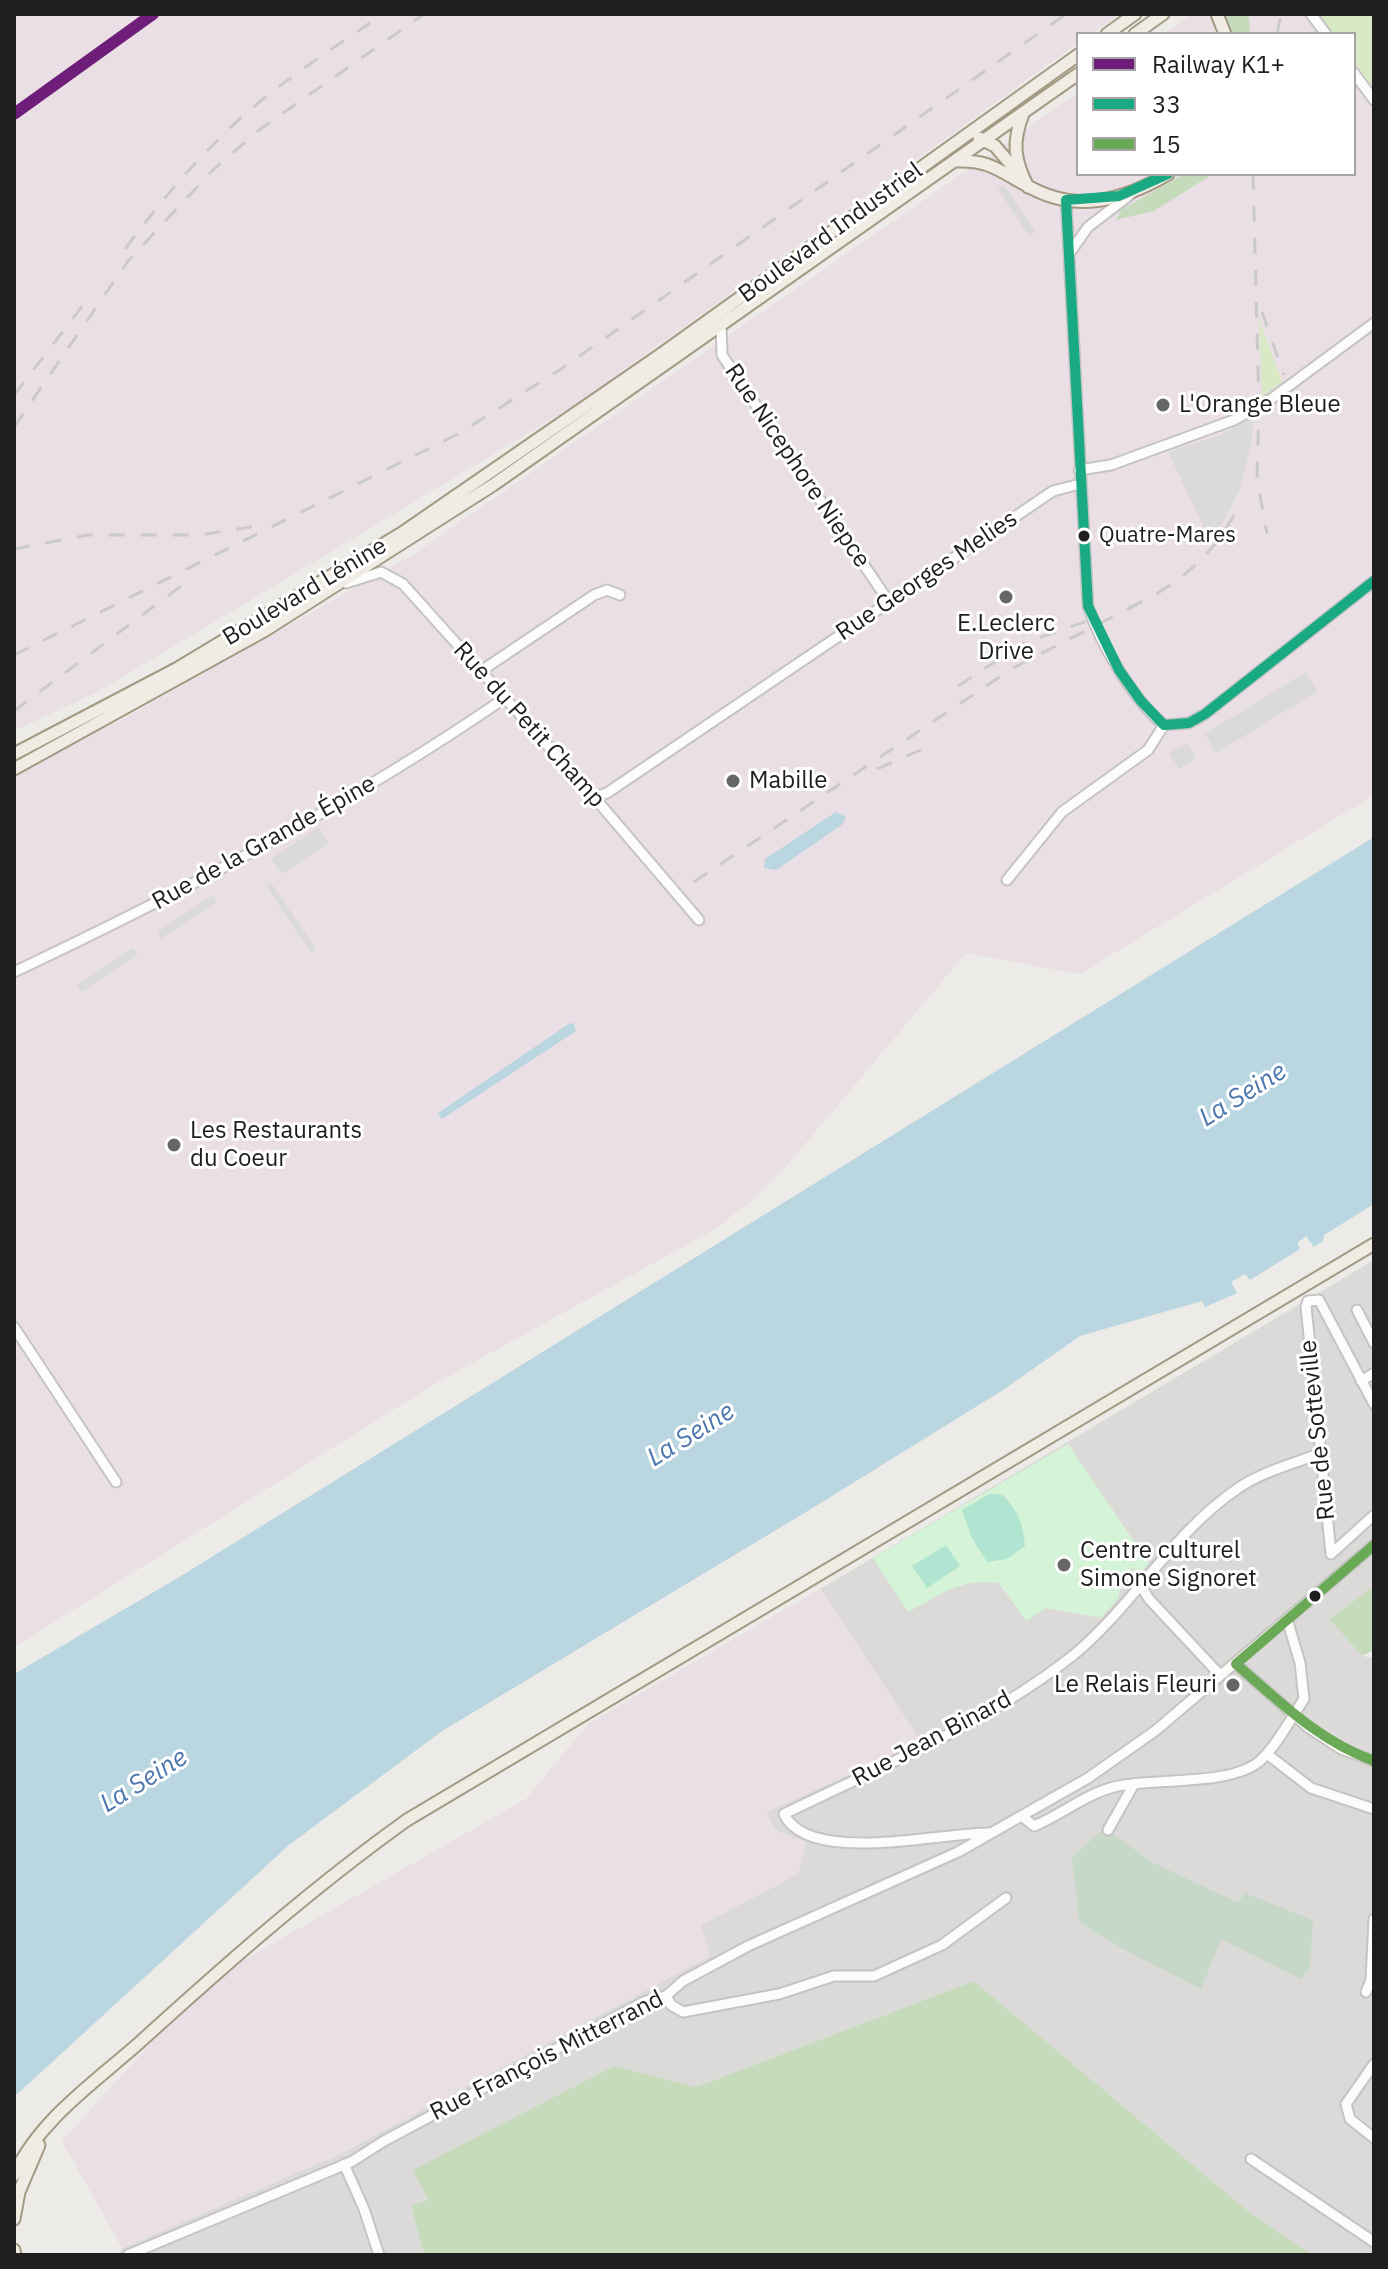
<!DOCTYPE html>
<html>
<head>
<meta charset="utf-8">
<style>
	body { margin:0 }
	#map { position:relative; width:1388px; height:2269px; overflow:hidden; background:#ecebe7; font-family:"IBM Plex Sans",sans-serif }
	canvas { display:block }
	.frame { position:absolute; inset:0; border:16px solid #1e1e1e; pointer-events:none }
	.legend { position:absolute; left:1076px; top:32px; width:280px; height:144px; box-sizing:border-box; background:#fff; border:2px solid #a5a5a5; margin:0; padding:10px 14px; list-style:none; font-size:24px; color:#1e1e1e }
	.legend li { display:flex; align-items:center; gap:16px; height:40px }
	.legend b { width:40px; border:2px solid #a5a5a5 }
</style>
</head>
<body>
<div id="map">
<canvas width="1388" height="2269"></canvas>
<div class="frame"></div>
<ul class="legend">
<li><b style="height:10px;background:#6e1e78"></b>Railway K1+</li>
<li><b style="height:10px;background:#19aa83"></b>33</li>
<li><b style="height:10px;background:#6aaa56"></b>15</li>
</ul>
</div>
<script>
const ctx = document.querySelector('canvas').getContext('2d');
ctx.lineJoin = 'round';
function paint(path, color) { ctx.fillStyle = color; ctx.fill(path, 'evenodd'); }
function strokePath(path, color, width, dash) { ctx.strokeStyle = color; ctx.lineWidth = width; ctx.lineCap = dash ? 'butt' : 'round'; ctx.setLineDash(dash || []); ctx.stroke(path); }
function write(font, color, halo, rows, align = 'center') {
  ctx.font = font + ' "IBM Plex Sans",sans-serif'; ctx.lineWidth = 6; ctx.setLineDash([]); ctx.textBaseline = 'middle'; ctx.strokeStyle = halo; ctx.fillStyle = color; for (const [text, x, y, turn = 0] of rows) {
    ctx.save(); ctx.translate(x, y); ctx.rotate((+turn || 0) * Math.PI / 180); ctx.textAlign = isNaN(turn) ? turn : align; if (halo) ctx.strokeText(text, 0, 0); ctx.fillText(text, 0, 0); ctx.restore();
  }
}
const residential = new Path2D(`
	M1374,1260V1586L1329,1619L1362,1656L1374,1658V2255H1312L1249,2212L974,1981L696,2087L614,2066L414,2170L428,2201L411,2207L424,2255H118L122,2248L338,2155L710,1956L701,1925L798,1874L766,1812L921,1742L820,1589Z`);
const industrial = new Path2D(`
	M14,14H1120L1091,34H1078V43L578,403L99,691L14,731Z
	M1194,14H1374V795L1080,974L966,953L789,1163L755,1198L715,1229L436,1383L14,1647V774L130,715L411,556L1078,93V174H1354V34H1164Z
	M820,1589L921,1742L766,1812L774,1830L806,1842L798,1874L701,1925L710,1956L338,2155L122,2248L62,2141L164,2029L223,1972L526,1799L588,1724Z`);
const religious = new Path2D(`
	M1004,185L1035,232L1029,236L998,189Z
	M1253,418L1252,439L1240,490L1211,542L1168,452L1217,436Z
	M1306,672L1318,691L1216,753L1205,734Z
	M1187,743L1196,758L1179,769L1169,753Z
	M319,827L329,843L282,874L271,859Z
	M271,883L316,949L311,953L266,886Z
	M213,895L217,902L161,939L157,932Z
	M133,948L138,955L82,992L77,985Z
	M1110,1633L1133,1660L1119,1673L1124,1680L1109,1695L1082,1664Z
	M1051,1679L1055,1684L1065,1681L1063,1689L1076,1710L1082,1707L1094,1728L1076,1737L1043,1685Z
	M1310,1967L1343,1984L1340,1991L1345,1993L1363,1988L1371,2003L1342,2010L1297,1988Z`);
const grass = new Path2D(`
	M1319,14H1374V89L1354,62V34H1333Z
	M1259,318L1282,382L1262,396Z`);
const forest = new Path2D(`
	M1224,14H1248L1251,34H1233Z
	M1184,174H1213L1154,211L1116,220L1121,210Z
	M1374,1586V1650L1362,1656L1329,1619Z
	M974,1981L1249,2212L1312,2255H424L411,2206L428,2200L413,2170L614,2066L696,2087Z`);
const cemetery = new Path2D(`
	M1105,1828L1150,1861L1238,1903L1245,1893L1313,1920L1310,1967L1301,1979L1221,1939L1201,1989L1121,1948L1079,1922L1072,1857Z`);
const park = new Path2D(`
	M1068,1444L1149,1563L1142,1571L1132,1568C1119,1577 1121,1584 1119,1597L1101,1618L1046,1608L1026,1621L999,1583C955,1579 944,1594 908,1612L873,1558Z`);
const pitch = new Path2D(`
	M989,1494H1002C1018,1511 1023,1523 1025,1546L1007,1559L987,1562L972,1538L962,1510Z
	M946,1545L960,1566L927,1588L912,1566Z`);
const water = new Path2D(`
	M836,812L846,817L843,824L776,870L764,868L765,859Z
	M1374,837V1204L1324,1235L1323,1241L1314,1247L1306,1236L1297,1243L1300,1249L1250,1280L1245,1274L1231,1282L1237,1293L1205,1307L1202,1301L1080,1336L1003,1390L811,1509L442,1731L289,1845L14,2097V1674L176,1579Z
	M570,1023L574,1024L576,1031L442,1119L438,1113Z`);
const minor = new Path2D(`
	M1311,14L1326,34
	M1354,73L1374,100
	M1066,200L1088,606C1100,643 1133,700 1164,725
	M1069,254L1088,227L1131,194
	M721,325L722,355L889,602
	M1079,470L1111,465L1234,420L1271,399L1374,323
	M346,583L381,572L403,584L594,797L699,920
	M481,671L594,595L607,590L620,595
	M1164,725L1189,723L1205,714L1374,581
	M594,797L607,793L1053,491L1080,484
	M1007,880L1062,812L1148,750L1164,725
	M14,972C185,891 349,805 505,698
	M1357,1310L1374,1343
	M14,1327L116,1482
	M1361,1381L1374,1373
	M1331,1554L1306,1306L1308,1301L1319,1300L1374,1404
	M1331,1554L1374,1515
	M1140,1584L1149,1599L1220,1675
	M1236,1664L1309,1728L1341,1749L1374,1761
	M1267,1754L1311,1788L1374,1809
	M1023,1817L1034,1826C1063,1814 1086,1793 1118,1786C1156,1778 1233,1786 1261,1760C1278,1744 1291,1718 1304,1699L1300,1663L1287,1619
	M1108,1830L1134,1784
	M991,1833C943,1832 808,1866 784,1814C882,1766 984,1725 1071,1657C1132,1608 1171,1534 1237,1489C1261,1472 1293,1464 1321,1453
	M1366,1992L1371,1980L1374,1919
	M666,1996L671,2005L683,2012L779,1994L834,1976H874L942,1945L1006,1898
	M1374,2064L1346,2104L1350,2119L1374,2138
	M1251,2159L1374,2242
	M344,2164L364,2209L379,2255
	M128,2255L351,2162L384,2141L646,2001L666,1996L683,1981L748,1946L958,1852L1088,1778L1155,1731L1374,1545`);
const major = new Path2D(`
	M1217,14L1225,34
	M1107,34L1135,14
	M1135,34L1163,14
	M1023,114C1012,142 1014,160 1028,187
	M979,138L995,146L1019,174
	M957,161C989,160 998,170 1026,185C1075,214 1122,201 1168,174
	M14,754L178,668L402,533L660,355L1078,55
	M14,769L264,631L493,485L1078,74
	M14,2175C39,2120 95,2082 139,2043C226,1964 312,1888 407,1820L1374,1244
	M14,2219L19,2192L39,2145
	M14,2250L15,2255`);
const rail = new Path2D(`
	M1277,34L1281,14
	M1253,174L1259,407L1257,478L1267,534
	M125,249C157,206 191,165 230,128C276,84 331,50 383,14
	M1262,312L1284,375
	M14,395L87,300
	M14,427L128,261L213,170L259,130L424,14
	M14,549L88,535H200L263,525
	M1128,608C1175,588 1216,554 1238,507
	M14,655L460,433L564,367L1066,14
	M958,686L1022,644L1090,620
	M14,711L193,577
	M877,769L932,745
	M694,882L1013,668L1138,604`);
const bus1 = new Path2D(`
	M1164,725L1141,701L1119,670L1088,606L1066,200L1119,196L1168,174
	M1164,725L1189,723L1205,714L1374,581`);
const bus2 = new Path2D(`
	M1236,1664L1374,1545
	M1236,1664C1280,1702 1319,1741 1374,1761`);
const rail1 = new Path2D(`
	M14,114L153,14`);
const markers = [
	[1163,405,8,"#666664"],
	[1084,536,7,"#1e1e1e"],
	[1006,597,8,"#666664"],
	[733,781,8,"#666664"],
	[174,1145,8,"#666664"],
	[1064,1565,8,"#666664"],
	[1315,1596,7,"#1e1e1e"],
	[1233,1685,8,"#666664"]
];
const busNames = [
	["Quatre-Mares",1099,536]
];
const streetNames = [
	["Boulevard Industriel",831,233,-36],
	["Rue Nicephore Niepce",797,466,56],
	["Rue Georges Melies",927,576,-34],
	["Boulevard Lénine",305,592,-31],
	["Rue du Petit Champ",529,725,48],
	["Rue de la Grande Épine",264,843,-29],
	["Rue de Sotteville",1318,1430,-96],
	["Rue Jean Binard",932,1739,-28],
	["Rue François Mitterrand",547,2056,-27]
];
const poiNames = [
	["L'Orange Bleue",1179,405],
	["E.Leclerc",1006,624,"center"],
	["Drive",1006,652,"center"],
	["Mabille",749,781],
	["Les Restaurants",190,1131],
	["du Coeur",190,1159],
	["Centre culturel",1080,1551],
	["Simone Signoret",1080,1579],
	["Le Relais Fleuri",1217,1685,"right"]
];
const waterNames = [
	["La Seine",1243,1095,-32],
	["La Seine",691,1435,-32],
	["La Seine",144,1781,-32]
];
paint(residential, '#dbdad8');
paint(industrial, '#eadfe5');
paint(religious, '#dadad8');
paint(grass, '#d7eac5');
paint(forest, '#c6dbbc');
paint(cemetery, '#c6d8c7');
paint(park, '#d5f3d6');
paint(pitch, '#b2e4d2');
paint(water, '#bad6e0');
strokePath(minor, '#c5c4c3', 13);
strokePath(major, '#a39a83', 15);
strokePath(minor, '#fcfcfb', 9);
strokePath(major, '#f0ece4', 11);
strokePath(rail, '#cacac9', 3, [16, 16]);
strokePath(bus1, '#19aa83', 10);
strokePath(bus2, '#6aaa56', 10);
strokePath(rail1, '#6e1e78', 12);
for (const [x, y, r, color] of markers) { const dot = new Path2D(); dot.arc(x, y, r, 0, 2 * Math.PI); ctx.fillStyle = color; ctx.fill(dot); strokePath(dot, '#fff', 3); }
write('22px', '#1e1e1e', '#fff', busNames, 'left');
write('24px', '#1e1e1e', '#fff', streetNames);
write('24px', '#1e1e1e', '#fff', poiNames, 'left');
write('italic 26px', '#4b77ae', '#fff', waterNames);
</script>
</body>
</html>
